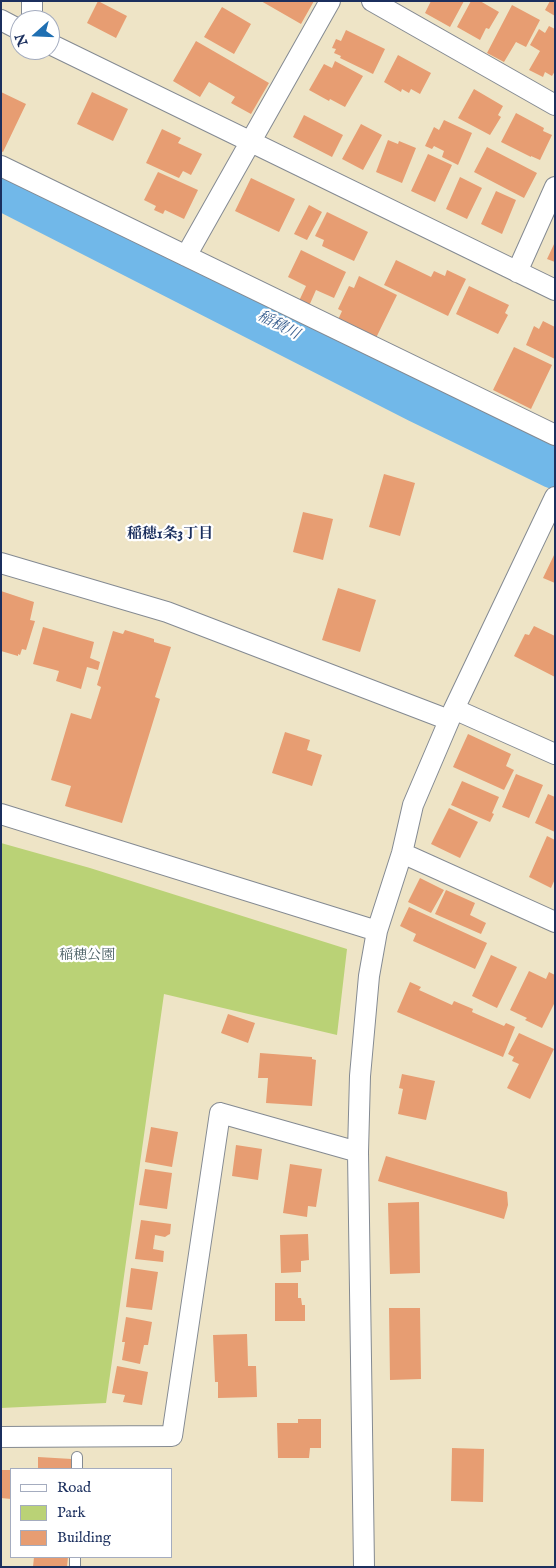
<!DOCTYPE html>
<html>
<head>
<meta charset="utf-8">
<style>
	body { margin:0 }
	#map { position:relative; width:556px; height:1568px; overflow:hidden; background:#eee4c6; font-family:"IM FELL English",serif }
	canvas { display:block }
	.frame { position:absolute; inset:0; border:2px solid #1b2f5e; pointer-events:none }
	.legend { position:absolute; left:10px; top:1468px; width:162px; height:90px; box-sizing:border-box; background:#fff; border:1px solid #a4acbf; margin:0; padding:6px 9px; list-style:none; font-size:15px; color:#1b2f5e }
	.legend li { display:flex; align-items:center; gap:10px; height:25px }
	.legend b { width:25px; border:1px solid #a4acbf }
	.north { position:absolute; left:10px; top:10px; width:50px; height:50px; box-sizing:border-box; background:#fff; border:1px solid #a4acbf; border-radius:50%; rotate:250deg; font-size:14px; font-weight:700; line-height:20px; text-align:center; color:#1b2f5e }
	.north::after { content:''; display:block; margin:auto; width:18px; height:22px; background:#1f6fb2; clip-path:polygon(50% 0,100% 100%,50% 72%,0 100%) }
</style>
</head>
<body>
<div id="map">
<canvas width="556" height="1568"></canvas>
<div class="frame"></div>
<ul class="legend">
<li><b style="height:6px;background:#fff"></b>Road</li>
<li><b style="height:14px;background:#bad276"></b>Park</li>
<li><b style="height:14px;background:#e79d72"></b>Building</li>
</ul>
<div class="north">N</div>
</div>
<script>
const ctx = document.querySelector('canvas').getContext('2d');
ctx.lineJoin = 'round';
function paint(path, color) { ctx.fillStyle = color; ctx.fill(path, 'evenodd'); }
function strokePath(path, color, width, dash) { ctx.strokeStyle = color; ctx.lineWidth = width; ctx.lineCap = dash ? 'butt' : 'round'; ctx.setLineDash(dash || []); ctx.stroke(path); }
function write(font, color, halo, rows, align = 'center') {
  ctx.font = font + ' "IM FELL English","Noto Serif JP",serif'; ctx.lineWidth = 4.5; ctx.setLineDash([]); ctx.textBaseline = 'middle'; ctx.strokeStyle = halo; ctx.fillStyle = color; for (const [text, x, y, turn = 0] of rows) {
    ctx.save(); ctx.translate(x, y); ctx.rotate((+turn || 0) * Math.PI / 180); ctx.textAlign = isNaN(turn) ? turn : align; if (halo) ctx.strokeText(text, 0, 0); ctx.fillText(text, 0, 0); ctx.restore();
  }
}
const green = new Path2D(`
	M1,843L90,868L347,949L337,1035L164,994L106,1403L1,1408Z`);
const river = new Path2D(`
	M1,187L419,400L555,466`);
const building = new Path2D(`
	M98,1L127,16L116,38L87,23Z
	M261,1H314L301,24Z
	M431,1H464L450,27L425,13Z
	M471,1H480L499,12L489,29L486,28L480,40L457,27Z
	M550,1H555V16L545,10Z
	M512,5L540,20L526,47L516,42L504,62L487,53Z
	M222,7L251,24L234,54L204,37Z
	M549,26L555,29V71L552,76L545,72L543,77L529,70L540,51L530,45L539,29L545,33Z
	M346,30L385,49L373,74L340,58L341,56L334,53L336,49L332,48L336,39L341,41Z
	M196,41L269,83L251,114L231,103L235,97L209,82L200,97L173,81Z
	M398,55L431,73L420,94L411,89L409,93L402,89L401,92L384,82Z
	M335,61L363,76L345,107L330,99L329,101L309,90L324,64L332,68Z
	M474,89L503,106L498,115L501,117L490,135L458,118Z
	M1,92L26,104L3,152L1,151Z
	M92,92L128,109L113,141L77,124Z
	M516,113L544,128L543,131L552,135L540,160L531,156V157L501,142Z
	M304,115L343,135L332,157L293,137Z
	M444,120L472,133L458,165L442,157L444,151L434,146L432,149L425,146L434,127L439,130Z
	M361,124L382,135L363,170L342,159Z
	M162,129L181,138L178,143L202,154L191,175L183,171L179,178L146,163Z
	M388,140L398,144L399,141L416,148L402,183L376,172Z
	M487,147L537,173L524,198L474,172Z
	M428,154L452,165L435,202L411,191Z
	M158,172L198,190L184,219L165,210L163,214L154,210L156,206L144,200Z
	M460,177L482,188L467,219L446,209Z
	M251,178L295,199L279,232L235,211Z
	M496,191L516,200L502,234L481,224Z
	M309,205L322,212L307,240L294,234Z
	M327,212L368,232L354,261L322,246L324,240L315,236Z
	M555,242V262L547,259Z
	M301,250L346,272L334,298L316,290L309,306L299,301L306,286L288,277Z
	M396,260L431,277L434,271L445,276L447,270L466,279L448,316L384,285Z
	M359,276L397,295L375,340L337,322L342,311L338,309L349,286L354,288Z
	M469,286L509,305L505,313L508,315L498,334L456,314Z
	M543,321L555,327V359L526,345L534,326L539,329Z
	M514,347L552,365L531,409L493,390Z
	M384,474L415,483L400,536L369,527Z
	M303,512L333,519L323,560L293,552Z
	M555,553V583L543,578Z
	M338,588L376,600L360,652L322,640Z
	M1,591L34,602L30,620L35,621L26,650L22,649L20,655L18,654V656L1,651Z
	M534,626L555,636V677L514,656L525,634L529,635Z
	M43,627L94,642L90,658L100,662L98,670L87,667L81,689L56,681L59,671L33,664Z
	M125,630L154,639V642L171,647L155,697L160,699L122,823L65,806L71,786L51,780L71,713L91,719L101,687L97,685L113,631L123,634Z
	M285,732L310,740L307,750L322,755L312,786L272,773Z
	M468,734L511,754L506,766L514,770L504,790L453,767Z
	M516,774L543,785L529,818L502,807Z
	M462,781L499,797L492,813L494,814L490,822L451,805Z
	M548,794L555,797V832L535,823Z
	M449,808L478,822L460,858L431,844Z
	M547,836L555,840V879L551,888L529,877Z
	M420,878L444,890L431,913L408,902Z
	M446,890L475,903L470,915L486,923L481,934L435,914Z
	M409,907L487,943L475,969L413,941L416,934L400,926Z
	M491,955L517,967L497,1008L472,996Z
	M529,971L546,979L549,972L555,975V1002L542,1028L525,1020L527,1018L510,1010Z
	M410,982L421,987L419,990L452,1005L454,1001L473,1009L472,1012L504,1026L506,1023L515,1027L503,1057L397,1012Z
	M228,1014L255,1023L248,1043L221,1033Z
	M519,1033L554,1049L530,1099L507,1088L519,1064L512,1061L514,1057L508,1054Z
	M260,1053L312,1057V1059L316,1060L312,1106L266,1103L268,1078H258Z
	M402,1074L435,1081L426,1120L398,1114L403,1089L399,1088Z
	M151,1127L178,1132L172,1167L145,1162Z
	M236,1145L262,1149L258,1180L232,1176Z
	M386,1156L507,1192L508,1205L504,1219L378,1181Z
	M290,1164L322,1169L316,1207L308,1206L307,1217L283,1213Z
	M145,1169L172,1173L167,1209L139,1205Z
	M419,1202L420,1273L390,1274L388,1203Z
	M141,1220L171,1224L170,1234L168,1235L165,1237L155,1235L153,1249L164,1251L163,1262L135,1259Z
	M308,1234L309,1260L301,1261V1272L281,1273L280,1235Z
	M131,1268L158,1272L152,1310L126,1307Z
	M275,1283H298V1298H301L302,1305H305V1321H275Z
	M389,1308H420L421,1379L390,1380Z
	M126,1317L152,1322L148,1345H144L140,1364L122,1360L125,1342H122Z
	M247,1334L248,1366H256L257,1397L218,1398V1382H215L213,1335Z
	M117,1366L148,1372L142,1405L123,1402L125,1395L112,1393Z
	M298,1419H321V1448H310L309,1458H278L277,1423H298Z
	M452,1448L484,1449L483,1502L451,1501Z
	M38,1457L72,1459V1469H38Z
	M1,1470H11V1499L1,1498Z
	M34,1557H68L67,1567H33Z`);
const service = new Path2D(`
	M77,1469V1457
	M75,1567V1557`);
const minor = new Path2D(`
	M32,1V20
	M372,1L555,105
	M1,20L20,30
	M50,44L555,290
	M1,166L555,435
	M186,256L330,1
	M517,272L555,187
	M1,563L167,612L449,720
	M454,709L555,754
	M1,814L377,931
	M402,853L555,922
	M1,1437L172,1436L220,1113L358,1152
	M364,1567L358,1152L360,1076L369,976L377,931L402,853L413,805L454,709L555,497`);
const parkNames = [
	["稲穂公園",87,956]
];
const waterNames = [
	["稲積川",278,326,27]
];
const neighbourhoodNames = [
	["稲穂1条3丁目",170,535]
];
paint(green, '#bad276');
strokePath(river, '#71b8e9', 46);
paint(building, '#e79d72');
strokePath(service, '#848a92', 12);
strokePath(minor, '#848a92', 22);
strokePath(service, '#fff', 10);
strokePath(minor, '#fff', 20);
write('14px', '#4b6065', '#fff', parkNames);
write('italic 15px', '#395f8f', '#fff', waterNames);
write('bold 15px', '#1b2f5e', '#fff', neighbourhoodNames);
</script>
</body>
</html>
